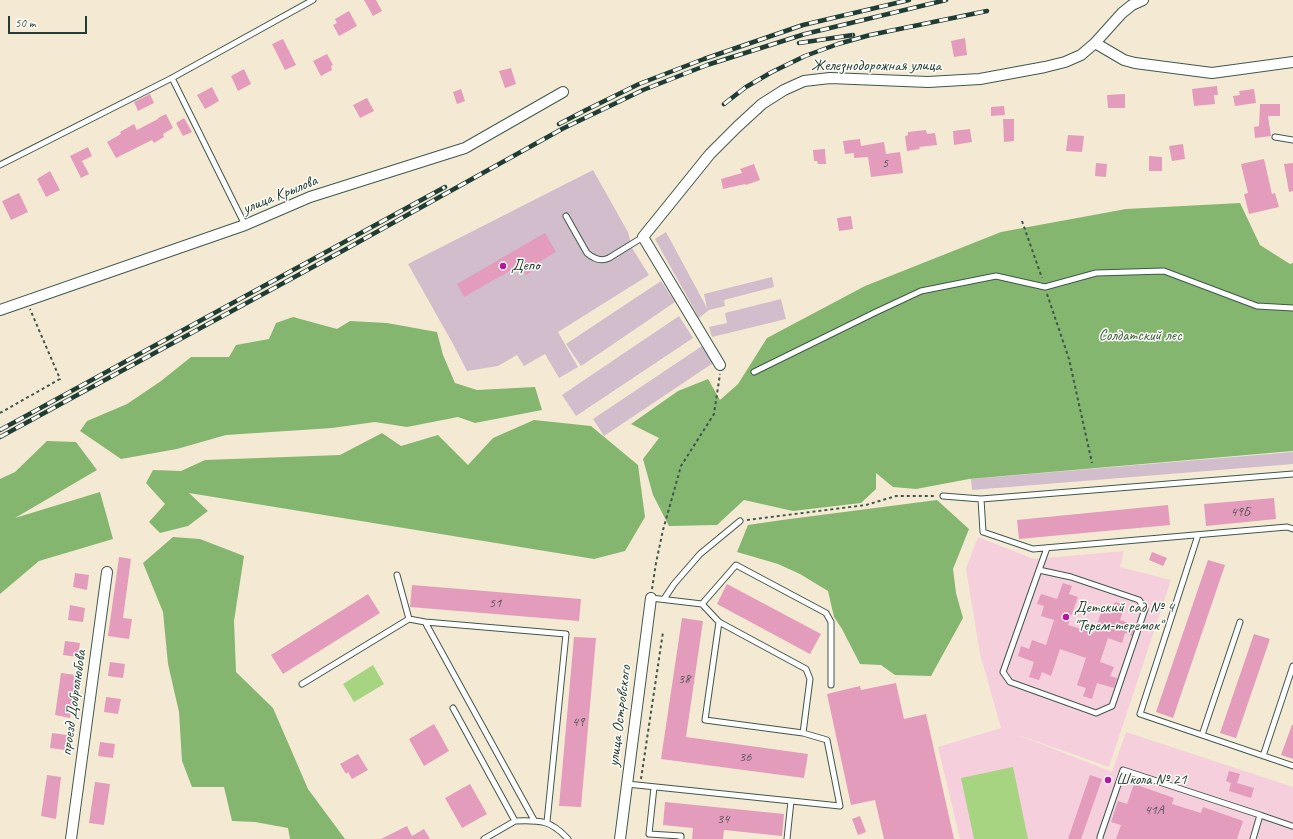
<!DOCTYPE html>
<html>
<head>
<meta charset="utf-8">
<style>
	body { margin:0 }
	#map { position:relative; width:1293px; height:839px; overflow:hidden; background:#f4ead4; font-family:Caveat,sans-serif }
	canvas { display:block }
	.scale { position:absolute; left:8px; top:16px; width:79px; height:18px; box-sizing:border-box; border:2px solid #1f3d34; border-top:0; padding-left:5px; font-size:12px; line-height:14px; white-space:nowrap; color:#1f3d34; -webkit-text-stroke:3px #fdfcf7; paint-order:stroke }
</style>
</head>
<body>
<div id="map">
<canvas width="1293" height="839"></canvas>
<div class="scale">50 m</div>
</div>
<script>
const ctx = document.querySelector('canvas').getContext('2d');
ctx.lineJoin = 'round';
function paint(path, color) { ctx.fillStyle = color; ctx.fill(path, 'evenodd'); }
function strokePath(path, color, width, dash) { ctx.strokeStyle = color; ctx.lineWidth = width; ctx.lineCap = dash ? 'butt' : 'round'; ctx.setLineDash(dash || []); ctx.stroke(path); }
function write(font, color, halo, rows, align = 'center') {
  ctx.font = font + ' Caveat,sans-serif'; ctx.lineWidth = 3; ctx.setLineDash([]); ctx.textBaseline = 'middle'; ctx.strokeStyle = halo; ctx.fillStyle = color; for (const [text, x, y, turn = 0] of rows) {
    ctx.save(); ctx.translate(x, y); ctx.rotate((+turn || 0) * Math.PI / 180); ctx.textAlign = isNaN(turn) ? turn : align; if (halo) ctx.strokeText(text, 0, 0); ctx.fillText(text, 0, 0); ctx.restore();
  }
}
const built = new Path2D(`
	M978,537L1034,559L1124,551L1120,567L1171,580L1109,767L1016,734L1112,772L1126,732L1293,787V839H960L938,747L1001,728L980,654L966,569Z`);
const industrial = new Path2D(`
	M593,170L628,232L632,248L649,275L558,332L578,367L559,378L545,354L524,366L517,355L498,366L467,371L453,344L408,264Z
	M666,232L707,308L704,294L772,277L774,287L724,300L725,306L709,310L699,318L655,239Z
	M661,281L675,302L581,366L566,344Z
	M781,299L786,319L712,337L709,327L727,323L725,313Z
	M679,316L693,338L576,416L562,395Z
	M702,346L713,363L604,436L593,419Z
	M1293,452V464L972,490L971,479Z`);
const green = new Path2D(`
	M373,665L384,684L354,702L343,684Z
	M1013,767L1028,839H974L961,778Z`);
const forest = new Path2D(`
	M1240,203L1260,245L1290,264L1293,263V451L969,479L916,489L893,487L876,473V489L861,503L793,511L744,500L717,525L669,526L653,495L643,459L659,438L631,424L678,391L708,379L720,400L738,384L767,338L865,286L1001,232L1126,209Z
	M293,317L337,329L350,321L387,323L437,332L443,355L455,383L477,390L535,387L542,410L475,423L458,417L407,427L375,422L332,428L226,435L177,449L121,459L80,431L87,421L127,404L161,381L191,357H229L236,345L269,339L276,323Z
	M534,420L591,426L638,465L645,517L625,551L594,559L189,493L208,511L188,526L160,533L149,522L165,504L146,483L153,470L181,471L205,460L340,455L382,433L401,446L438,435L468,465L493,438Z
	M47,441L76,442L97,470L15,518L100,492L113,539L39,561L0,594V479L15,472Z
	M937,500L969,529L953,569L956,593L963,618L931,676L895,675L881,665L860,664L842,629L834,617L828,591L800,574L778,564L737,552L748,525L782,520Z
	M173,537L200,539L244,556L234,621L236,672L273,708L308,789L345,839H290L288,828L255,822L232,821L224,787H192L182,761L179,712L168,664L163,612L143,563Z`);
const building = new Path2D(`
	M364,0H376L382,11L373,16Z
	M349,11L357,26L339,36L333,25L337,23L335,19Z
	M965,38L967,55L954,57L951,41Z
	M283,39L296,65L285,70L272,44Z
	M327,54L333,65L331,66L332,70L321,76L313,61Z
	M511,68L516,84L505,88L499,71Z
	M244,69L251,84L238,91L231,76Z
	M1217,86L1218,95H1214L1215,104L1194,106L1192,89Z
	M212,87L219,101L205,109L197,95Z
	M461,89L465,101L457,104L453,92Z
	M1254,89L1256,103L1235,106L1233,96L1240,95L1239,91Z
	M150,94L154,103L138,111L134,102Z
	M1125,94V108H1108L1107,95Z
	M367,98L374,111L360,118L353,105Z
	M1260,104H1280V116H1268L1271,136L1255,138L1254,127L1259,126Z
	M1004,106L1005,115L991,116V107Z
	M166,114L173,128L163,134L164,137L154,143L152,140L116,158L107,142L121,134L120,132L134,124L137,130L158,119V118Z
	M184,118L192,132L183,136L176,123Z
	M1003,119H1014V141L1004,142Z
	M970,129L972,142L954,145L953,131Z
	M926,130L927,134L935,133L937,145L919,147L920,149L907,151L905,136L908,135V132Z
	M1068,135L1084,136L1082,152L1066,151Z
	M860,139L861,146L884,142L886,154L900,152L903,173L871,177L868,157L854,158V153L845,154L843,141Z
	M1183,144L1185,159L1172,161L1169,146Z
	M88,147L92,156L82,161L89,174L81,178L70,156Z
	M825,149L826,164H818L817,161H814L813,150Z
	M1149,156L1162,157V171H1149Z
	M1264,159L1272,194L1275,193L1279,207L1249,214L1244,194L1248,193L1241,164Z
	M1096,163L1107,164L1106,177L1095,176Z
	M1293,163V191L1289,192L1284,164Z
	M754,164L760,180L746,185L745,184L723,189L721,179L742,173L740,169Z
	M50,171L60,190L46,197L37,179Z
	M19,193L28,212L11,220L2,201Z
	M851,216L853,229L839,231L837,218Z
	M545,233L556,252L536,264L538,268L526,275L520,265L464,297L457,284Z
	M1274,498L1276,519L1206,526L1204,504Z
	M1168,505L1170,525L1019,539L1017,520Z
	M1152,552L1167,558L1163,566L1149,560Z
	M119,557L131,559L123,618L132,619L129,639L108,636Z
	M1208,560L1225,565L1173,718L1156,712Z
	M75,573L89,575L87,590L73,587Z
	M1063,583L1072,586L1069,594L1078,597L1068,625L1094,633L1103,607L1112,610L1115,602L1125,605L1120,620L1135,625L1132,636L1125,633L1122,643L1108,638L1100,662L1114,667L1110,676L1117,678L1114,688L1097,683L1092,699L1083,696L1086,688L1077,685L1086,658L1060,649L1051,676L1042,672L1039,680L1029,677L1034,662L1018,656L1021,646L1029,649L1032,640L1046,645L1054,620L1041,616L1044,606L1037,604L1041,594L1057,599Z
	M727,584L821,634L810,654L717,604Z
	M412,585L581,599L579,621L410,607Z
	M368,594L380,613L283,674L271,655Z
	M70,605L85,608L83,622L68,620Z
	M682,618L703,621L686,737L808,754L804,778L661,759Z
	M1254,634L1270,639L1236,738L1220,733Z
	M574,637L596,638L581,807L559,806Z
	M65,641L80,643L78,657L63,655Z
	M110,662L125,664L123,678L108,676Z
	M61,673L76,675L70,718L55,715Z
	M896,683L904,719L926,714L954,839H884L875,800L851,805L827,694L860,686L861,690Z
	M106,697L121,699L118,714L104,712Z
	M434,724L449,751L424,766L409,739Z
	M1292,725H1293V759L1281,755Z
	M52,733L67,735L65,750L50,748Z
	M100,742L115,744L113,758L98,756Z
	M358,754L368,770L352,779L348,772L346,774L340,764Z
	M1229,771L1240,774L1237,783L1254,788L1251,798L1229,791L1231,783L1226,781Z
	M47,775L61,777L56,819L41,816Z
	M1090,775L1102,779L1081,839H1068Z
	M95,782L110,784L104,825L89,823Z
	M470,784L487,814L462,828L445,798Z
	M1134,784L1174,798L1172,804L1201,813L1203,807L1243,821L1237,839H1116L1121,825L1111,822L1118,801L1127,804Z
	M665,802L784,814L782,836L724,830L723,839H692L693,828L663,825Z
	M860,816L866,832L858,835L852,819Z
	M407,826L412,836L424,829L430,839H381Z`);
const path = new Path2D(`
	M1022,221L1042,278
	M1047,294L1069,359L1092,463
	M0,413L60,379L30,309
	M747,520L866,505L896,496H936
	M652,589L656,563L663,530L681,466L714,414L720,374
	M641,779L663,632`);
const lane = new Path2D(`
	M172,78L245,225
	M1275,137L1293,140
	M0,165L172,78L313,0
	M566,216L587,253C594,259 601,262 609,258L643,237
	M754,372L876,312L921,291L996,276L1045,287L1096,273L1164,271L1257,306L1293,308
	M1293,474L981,499L983,532L1033,549L1287,527L1293,529
	M943,496L981,499
	M1198,535L1140,714L1293,766
	M1039,570L1071,577L1139,600L1145,609L1112,706L1096,713L1010,682L1003,672L1039,570L1047,548
	M397,575L409,619
	M651,598L702,604L736,565L826,613L831,622V685
	M664,599L674,584L700,554L740,521
	M702,604L719,622L806,669L810,679L803,733
	M425,622L566,634L547,822
	M302,684L409,619L425,622L534,820
	M453,708L515,821C540,820 551,820 568,839
	M1202,735L1240,622
	M1263,756L1293,666
	M627,784L840,806L827,740L803,733L705,720L719,622
	M654,787L649,834L681,836V839
	M1260,815L1292,826
	M484,839L515,821
	M787,839L791,801
	M1100,839V837L1123,770L1260,815L1253,839`);
const street = new Path2D(`
	M1095,43L1124,60L1135,63L1212,73L1293,62
	M0,310L245,225L310,197L465,148L563,92
	M720,365L643,237L710,154L737,127L762,104L784,90L804,81L830,78L928,82L980,79L1045,67L1065,62L1081,55L1095,43L1122,13L1132,5L1143,0
	M71,839L107,572
	M620,839L651,598`);
const rail = new Path2D(`
	M904,28L987,11
	M799,43L853,35
	M724,104L746,87L772,72L805,56L838,44L870,35L909,27
	M559,124L586,110L639,84L704,59L803,25L909,0
	M0,430L445,187
	M0,437L346,249L562,129L643,90L707,65L805,34L946,0`);
const markers = [
	[503,266,4,"#b5179e"],
	[1066,617,4,"#b5179e"],
	[1108,780,4,"#b5179e"]
];
const numberNames = [
	["5",885,163],
	["49Б",1240,512],
	["51",495,603],
	["38",684,679],
	["49",578,722],
	["36",745,757],
	["41А",1154,810],
	["34",723,819]
];
const streetNames = [
	["Железнодорожная улица",876,66],
	["улица Крылова",280,195,-22],
	["проезд Добролюбова",74,703,-82],
	["улица Островского",620,716,-83]
];
const poiNames = [
	["Депо",511,266],
	["Детский сад № 4",1074,608],
	["\"Терем-теремок\"",1074,626],
	["Школа № 21",1116,780]
];
const parkNames = [
	["Солдатский лес",1140,336]
];
paint(built, '#f5cfdb');
paint(industrial, '#d1bdcc');
paint(green, '#a6d481');
paint(forest, '#84b66f');
paint(building, '#e39cbb');
strokePath(lane, '#3f574c', 7);
strokePath(street, '#3f574c', 12);
strokePath(path, '#3f574c', 2, [3, 3]);
strokePath(lane, '#fff', 5);
strokePath(street, '#fff', 10);
strokePath(rail, '#1f3d34', 4.5);
strokePath(rail, '#fdfcf7', 3, [9]);
for (const [x, y, r, color] of markers) { const dot = new Path2D(); dot.arc(x, y, r, 0, 2 * Math.PI); ctx.fillStyle = color; ctx.fill(dot); strokePath(dot, '#fdfcf7', 1.5); }
write('14px', '#505556', null, numberNames);
write('16px', '#1f3d34', '#fdfcf7', streetNames);
write('16px', '#1f3d34', '#fdfcf7', poiNames, 'left');
write('16px', '#416347', '#fdfcf7', parkNames);
</script>
</body>
</html>
